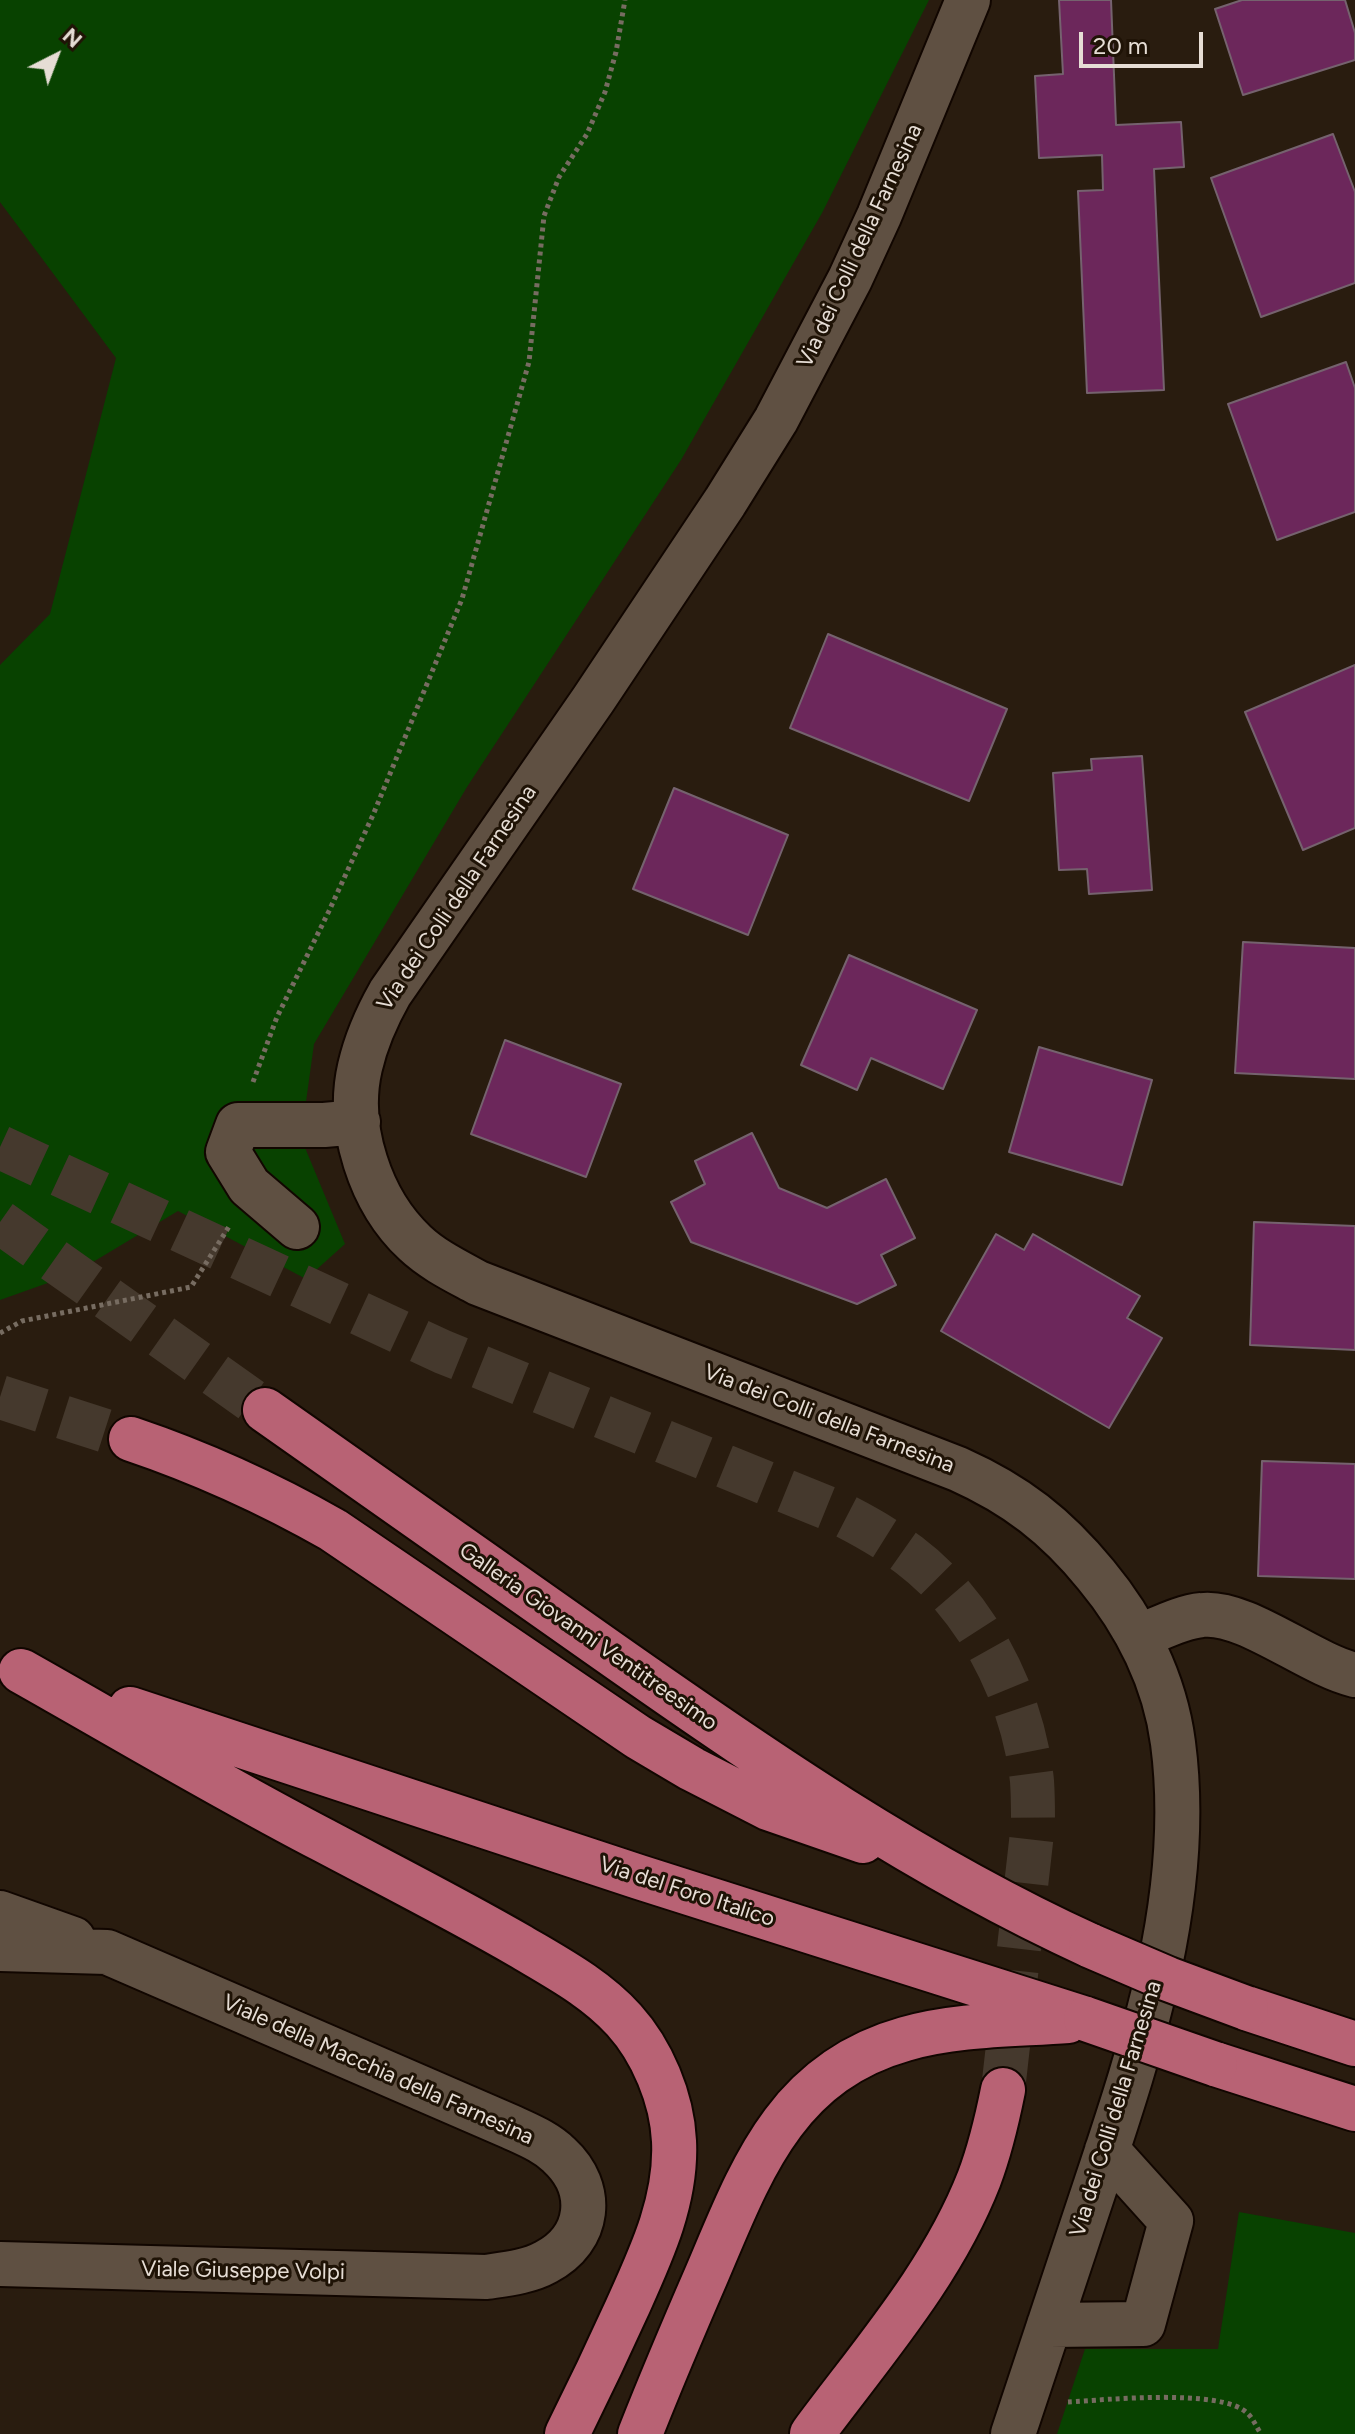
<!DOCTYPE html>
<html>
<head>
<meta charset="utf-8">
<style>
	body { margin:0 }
	#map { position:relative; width:1355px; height:2434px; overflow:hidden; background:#291c0f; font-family:Figtree,sans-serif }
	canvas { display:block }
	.north { position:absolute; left:16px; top:16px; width:80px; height:80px; -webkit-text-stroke:6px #1f1306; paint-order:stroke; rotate:42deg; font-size:22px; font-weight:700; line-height:32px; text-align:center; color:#e6ddd5 }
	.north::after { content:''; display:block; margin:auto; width:28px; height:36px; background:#e6ddd5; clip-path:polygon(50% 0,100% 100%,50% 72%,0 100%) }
	.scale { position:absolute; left:1079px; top:32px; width:124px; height:36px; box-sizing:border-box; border:4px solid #e6ddd5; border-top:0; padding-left:10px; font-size:24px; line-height:28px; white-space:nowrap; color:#e6ddd5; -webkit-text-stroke:6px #1f1306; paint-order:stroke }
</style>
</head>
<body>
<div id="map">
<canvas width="1355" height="2434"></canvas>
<div class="north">N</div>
<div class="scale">20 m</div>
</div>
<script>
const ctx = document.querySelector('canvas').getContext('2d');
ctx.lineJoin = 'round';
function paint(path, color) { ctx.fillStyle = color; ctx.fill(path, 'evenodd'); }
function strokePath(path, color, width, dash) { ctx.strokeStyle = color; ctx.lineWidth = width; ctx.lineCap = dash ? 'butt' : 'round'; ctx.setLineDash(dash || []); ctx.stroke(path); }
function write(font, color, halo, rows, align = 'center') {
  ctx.font = font + ' Figtree,sans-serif'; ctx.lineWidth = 6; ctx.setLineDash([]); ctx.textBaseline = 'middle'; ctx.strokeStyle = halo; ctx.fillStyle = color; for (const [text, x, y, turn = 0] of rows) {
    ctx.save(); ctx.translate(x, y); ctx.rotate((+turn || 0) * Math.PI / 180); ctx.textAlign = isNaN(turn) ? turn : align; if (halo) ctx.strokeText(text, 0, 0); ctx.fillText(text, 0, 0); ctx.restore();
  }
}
const green = new Path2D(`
	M0,0H929L822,213L681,460L467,787L314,1044L301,1138L345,1244L306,1279L178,1211L73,1274L0,1300V665L50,614L116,358L0,202Z
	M1239,2212L1355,2233V2434H1057L1085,2349H1218Z`);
const building = new Path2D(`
	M1059,0H1111L1116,125L1181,122L1184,167L1154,169L1164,390L1087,393L1078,191L1103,190L1102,155L1039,158L1035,76L1063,74Z
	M1242,0H1345L1355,33V60L1243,95L1215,9Z
	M1333,134L1355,192V283L1261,317L1211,178Z
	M1346,362L1355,388V512L1277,540L1228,404Z
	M828,634L1007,709L969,801L790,728Z
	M1355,665V828L1303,850L1245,712Z
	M1142,756L1152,890L1089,894L1087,869L1059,870L1053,773L1092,770L1091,759Z
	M674,788L788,835L748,935L633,889Z
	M1243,942L1355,948V1079L1235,1073Z
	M849,955L977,1010L943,1089L871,1058L857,1090L801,1065Z
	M505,1040L621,1084L586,1177L471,1134Z
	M1039,1047L1152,1080L1122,1185L1009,1152Z
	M752,1133L779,1188L827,1208L886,1179L915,1238L881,1255L896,1285L857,1304L691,1242L671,1202L705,1184L695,1161Z
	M1254,1222L1355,1226V1350L1250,1345Z
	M996,1234L1024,1250L1033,1234L1140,1296L1127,1318L1162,1338L1109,1428L941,1331Z
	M1262,1461L1355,1464V1579L1258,1576Z`);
const highwayTunnel = new Path2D(`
	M0,1147L443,1352L835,1511C861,1524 886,1538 909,1555C978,1607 1023,1697 1032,1781C1033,1796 1033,1810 1033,1824L1003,2090
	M0,1222L265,1410
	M0,1397L131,1439`);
const path = new Path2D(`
	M253,1082L277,1017L329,911L373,815L462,599L529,362L544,216L559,177L587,134L605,92L616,52L625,0
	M0,1333L22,1321L191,1287L230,1225
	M1068,2402C1105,2400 1221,2388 1247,2413C1253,2418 1257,2428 1261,2434`);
const minor = new Path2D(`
	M968,0L879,216L850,279L776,420L725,502L593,700L390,993C377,1016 366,1041 360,1067C346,1127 370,1201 415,1243C433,1260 456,1271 478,1283L958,1469C1016,1495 1056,1526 1096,1575C1136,1623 1165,1681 1173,1743C1193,1894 1142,2046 1095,2187C1068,2269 1040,2352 1013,2434
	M297,1227L249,1186L228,1152L238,1125H324L358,1122
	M1138,1637C1159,1629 1180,1617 1202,1615C1245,1610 1309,1664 1355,1675
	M0,1913L73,1939
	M0,1949L107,1952L511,2127C528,2135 546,2142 559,2155C596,2189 590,2239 546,2262C528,2272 506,2274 486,2277L0,2264
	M1049,2325L1143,2324L1171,2221L1107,2150`);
const highway = new Path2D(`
	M265,1410C379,1490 493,1570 606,1650C761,1759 918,1867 1091,1946
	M131,1439C202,1463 268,1493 333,1530L638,1737L692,1769L768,1808L863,1841
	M21,1671C122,1728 221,1787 323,1840C389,1875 456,1909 520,1946C557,1968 595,1988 624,2020C652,2051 672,2098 674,2141C677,2200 651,2255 627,2308C608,2350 588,2392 567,2434
	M130,1709L639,1877L1086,2019
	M1246,2008L1355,2044
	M1215,2064L1355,2109
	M640,2434C661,2381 683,2329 706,2276C750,2173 784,2073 905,2039C957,2024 1014,2025 1068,2021
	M812,2434C872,2353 942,2274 979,2179C990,2150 997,2120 1003,2090`);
const highwayBridge = new Path2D(`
	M1091,1946L1168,1979L1246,2008
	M1086,2019L1215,2064`);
const streetNames = [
	["Via dei Colli della Farnesina",860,246,-65],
	["Via dei Colli della Farnesina",457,898,-56],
	["Via dei Colli della Farnesina",829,1419,21],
	["Galleria Giovanni Ventitreesimo",588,1637,35],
	["Via del Foro Italico",687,1892,18],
	["Viale della Macchia della Farnesina",378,2070,24],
	["Via dei Colli della Farnesina",1116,2109,-73],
	["Viale Giuseppe Volpi",243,2271,1]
];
paint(green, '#084200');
paint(building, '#6c275b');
strokePath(building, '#75626e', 2);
strokePath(highwayTunnel, '#45392d', 44, [44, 22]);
strokePath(minor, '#110600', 48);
strokePath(highway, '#110600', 48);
strokePath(path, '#776c61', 5, [4, 4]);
strokePath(minor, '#5f5042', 44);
strokePath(highway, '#b86274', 44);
strokePath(highwayBridge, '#110600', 48, []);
strokePath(highwayBridge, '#b86274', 44);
write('22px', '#e6ddd5', '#1f1306', streetNames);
</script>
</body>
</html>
